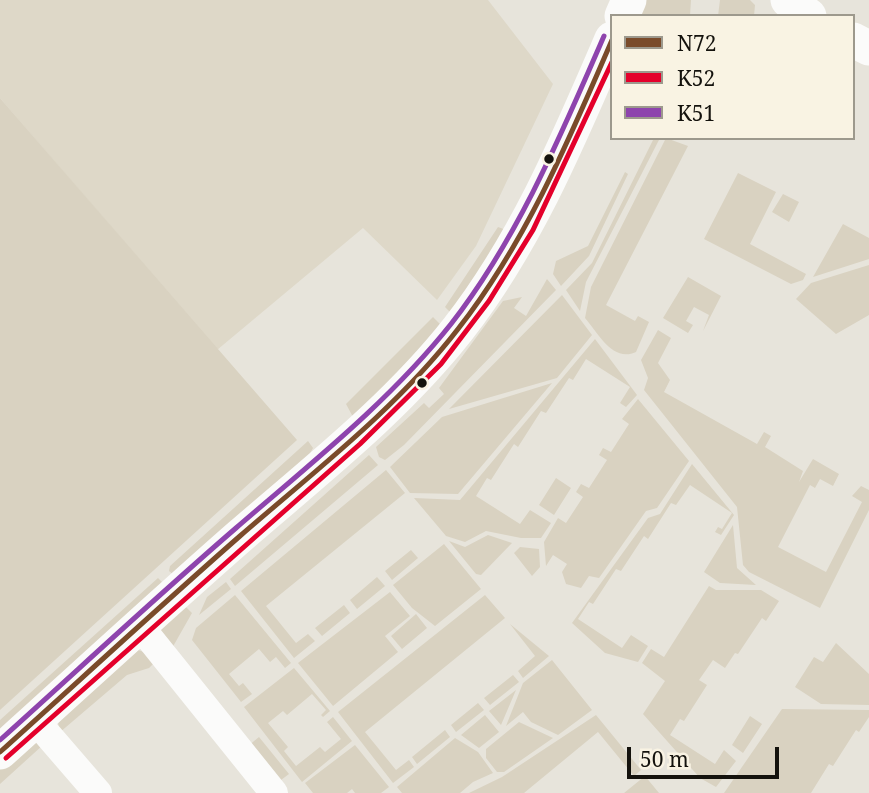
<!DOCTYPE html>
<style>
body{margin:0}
#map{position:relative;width:869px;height:793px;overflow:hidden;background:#e7e4db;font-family:"Noto Serif",serif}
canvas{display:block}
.legend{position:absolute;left:610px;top:14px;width:245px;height:126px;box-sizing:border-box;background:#f9f3e3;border:2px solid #9d998d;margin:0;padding:9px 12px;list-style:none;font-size:21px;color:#14120d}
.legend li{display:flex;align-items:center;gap:14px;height:35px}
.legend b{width:35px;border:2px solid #9d998d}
.scale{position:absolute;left:627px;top:747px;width:152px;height:32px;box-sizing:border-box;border:4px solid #14120d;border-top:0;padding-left:9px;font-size:21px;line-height:24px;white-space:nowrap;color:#14120d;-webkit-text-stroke:5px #f9f3e3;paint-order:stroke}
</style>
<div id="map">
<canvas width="869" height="793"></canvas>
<ul class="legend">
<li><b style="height:9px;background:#7a4b2a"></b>N72</li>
<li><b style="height:9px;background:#e4002b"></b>K52</li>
<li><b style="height:9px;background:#8e44ad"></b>K51</li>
</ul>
<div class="scale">50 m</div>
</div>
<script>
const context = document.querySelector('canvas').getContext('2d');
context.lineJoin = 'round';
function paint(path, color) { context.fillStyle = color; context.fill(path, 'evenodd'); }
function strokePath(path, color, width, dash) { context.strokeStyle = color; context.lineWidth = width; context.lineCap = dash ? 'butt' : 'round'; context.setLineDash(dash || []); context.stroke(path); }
paint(new Path2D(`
 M0,0H488L553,84L476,246L437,300L363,228L217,350L0,98Z`), '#ded8c8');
paint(new Path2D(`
 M639,0H691L690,16H637Z
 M720,0H750L755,5L754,16H718Z
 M0,98L297,440L0,710Z
 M654,138H660L586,282L580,311L566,290L592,263Z
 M666,138L688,146L606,305L635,321L638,316L649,322L636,352C613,363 598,333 585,318L591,287Z
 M625,172L628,174L589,256L561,286L553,274L556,261L588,246Z
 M738,173L776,192L750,244L806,274L803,280L791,284L704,239Z
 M783,194L799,202L789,222L772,212Z
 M843,224L869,238V259L813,277Z
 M498,227L509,231L451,313L445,307Z
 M869,265V315L836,334L796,299L811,283Z
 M688,277L721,296L703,331L709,315L694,307L686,321L693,325L688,333L663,318Z
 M547,279L556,290L404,445L385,460L379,457L376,447L424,403L429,408L444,394L439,388L503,301L522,297L514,308L526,316Z
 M562,295L592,335L557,378L449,409Z
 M433,317L440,324L439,330L353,417L346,404Z
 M658,330L671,338L658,363L670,380L664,392L757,444L764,432L771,436L765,447L803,471L799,482L813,459L839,474L833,486L820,479L815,488L810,485L778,547L826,572L862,502L852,496L861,486L869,490V510L820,608L749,572L743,565L737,507L644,390L648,378L641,360Z
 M595,339L637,395L626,407L620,403L630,387L586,359L573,380L569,378L546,413L541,411L518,447L514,444L491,480L487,478L476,496L520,524L530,510L551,523L541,538H521L486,531L465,542L446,536L414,498L460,500Z
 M552,383L458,494L410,493L390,467L442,417Z
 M638,399L689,461L657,508L646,511L599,578L589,576L581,588L566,584L562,572L567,564L553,555L546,566L544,542L558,518L566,523L583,497L576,492L581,484L589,488L607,460L599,455L603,448L611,452L629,424L622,419Z
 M308,441L313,448L307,459L176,577L169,571L170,566Z
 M369,455L378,465L235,586L230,579Z
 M692,464L734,515L721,535L715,532L718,527L722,529L732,513L690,485L676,505L671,503L648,539L644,536L621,571L616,569L593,604L589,602L578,619L622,648L631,635L648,646L638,662L605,653L572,623L648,518L660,514Z
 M386,470L405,493L266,606L296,643L308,634L315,641L294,658L241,591Z
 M556,478L571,488L554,515L539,505Z
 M733,525L737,568L756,585L720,583L704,572Z
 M488,535L512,543L481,575L476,574L449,541L465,547Z
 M444,544L481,589L435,626L412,608L393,585Z
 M520,547L539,549L540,567L532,576L514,553Z
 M411,550L418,558L392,580L385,571Z
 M377,577L385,586L357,609L350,600Z
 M158,578L166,586L0,736V720Z
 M226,582L231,589L199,615L207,597Z
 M709,586L716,590H761L779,601L766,621L762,618L738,654L735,653L725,668L713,660L699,680L707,685L684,721L680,719L670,735L715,764L724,750L736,761L716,787L700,778L643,714L665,681L642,663L651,649L664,657Z
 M390,592L410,616L385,636L398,652L333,706L298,663Z
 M235,595L291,663L285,668L276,657L270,662L259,649L229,674L239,686L243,683L252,694L241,702L192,640L196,628Z
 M485,595L505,618L365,732L396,770L409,760L414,767L393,783L338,712Z
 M180,601L192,613L171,650L159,629Z
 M344,605L350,613L322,636L315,628Z
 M416,614L427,628L402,649L391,636Z
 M510,624L549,656L523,678L518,671L535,656Z
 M836,643L869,674V705L821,704L795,687L814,657L823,662Z
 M138,650L147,653L155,662L149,668L127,675L59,733L58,719Z
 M552,660L592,710L558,735L531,722L523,712L506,726L523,683Z
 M294,668L330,711L323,717L321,715L326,710L312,694L287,715L283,711L268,723L288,747L284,751L296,766L320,747L325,752L341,739L327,722L333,717L352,741L302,782L244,707Z
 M513,675L519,682L490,705L484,698Z
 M516,690L501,725L489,711Z
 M478,703L484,710L456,732L451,725Z
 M782,709L869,710V717L859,732L856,730L833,766L829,764L811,793H724Z
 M485,715L499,732L479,748L461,735Z
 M596,715L641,770L634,776L598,732L524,793H469L502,777Z
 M750,716L762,724L743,753L732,745Z
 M519,722L553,738L504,772H497L486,758V749Z
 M445,730L450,737L417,764L412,757Z
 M259,737L289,774L277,783L248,746Z
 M455,738L478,752L493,773L473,782L460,793H402L397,787Z
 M33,740L43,745L0,784V764Z
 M355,745L389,787L381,793H355L352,789L347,793H313L305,783Z
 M645,776L659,793H624Z`), '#d9d2c1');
strokePath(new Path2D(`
 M139,625L274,793
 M35,720L98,793`), '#fbfbfa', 28);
strokePath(new Path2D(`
 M788,0L809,16
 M622,16L629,0
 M853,40L869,48
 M0,752C80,680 159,607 240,536C315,471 396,408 458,329C526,242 569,139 612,39`), '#fbfbfa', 35);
strokePath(new Path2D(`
 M0,752C80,680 159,607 240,536C316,470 397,408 458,329C526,242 569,140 612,40`), '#7a4b2a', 5);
strokePath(new Path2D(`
 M6,758L360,444L441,364L489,301L533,230L612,62`), '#e4002b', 5);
strokePath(new Path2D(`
 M0,740C79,669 156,597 236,528C310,464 389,402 451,324C518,238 561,135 604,36`), '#8e44ad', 5);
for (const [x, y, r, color] of [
 [549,159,6,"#14120d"],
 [422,383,6,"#14120d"]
]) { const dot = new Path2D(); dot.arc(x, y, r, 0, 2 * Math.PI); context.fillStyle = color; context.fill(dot); strokePath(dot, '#f9f3e3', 2.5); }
</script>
